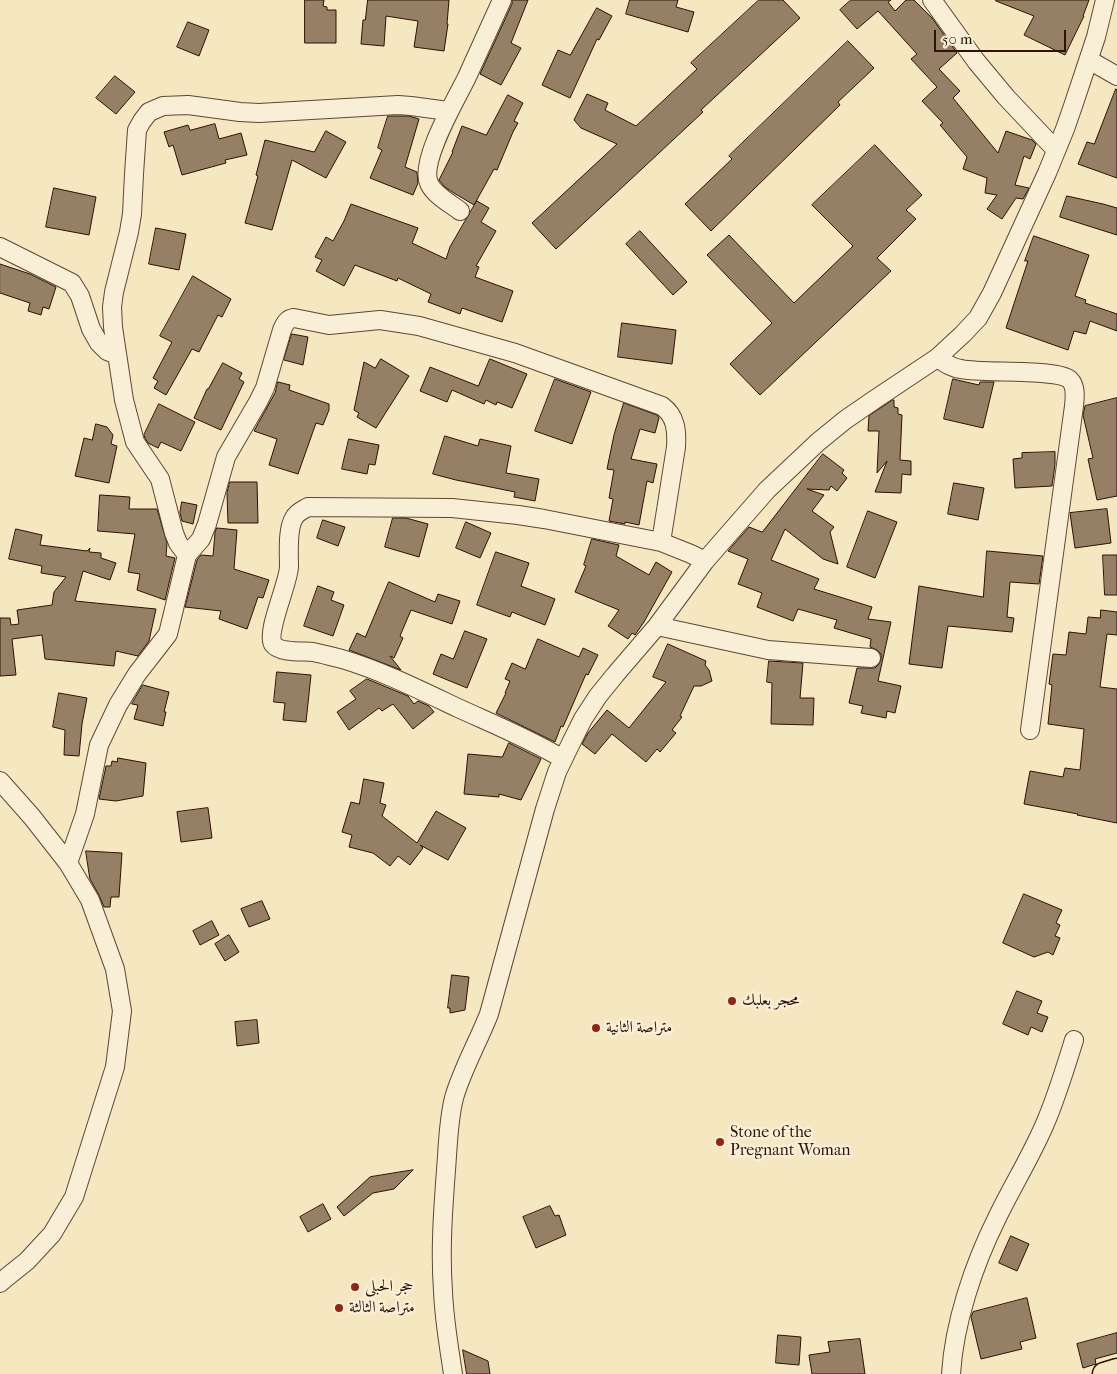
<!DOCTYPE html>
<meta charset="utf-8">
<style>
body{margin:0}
#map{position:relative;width:1117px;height:1374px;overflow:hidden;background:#f5e7c0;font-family:"IM FELL French Canon",serif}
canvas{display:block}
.scale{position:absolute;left:934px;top:30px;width:132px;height:22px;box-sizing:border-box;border:2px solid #2e1005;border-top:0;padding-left:6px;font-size:15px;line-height:18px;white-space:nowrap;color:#2e1005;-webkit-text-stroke:4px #f8efd6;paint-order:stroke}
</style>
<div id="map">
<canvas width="1117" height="1374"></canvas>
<div class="scale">50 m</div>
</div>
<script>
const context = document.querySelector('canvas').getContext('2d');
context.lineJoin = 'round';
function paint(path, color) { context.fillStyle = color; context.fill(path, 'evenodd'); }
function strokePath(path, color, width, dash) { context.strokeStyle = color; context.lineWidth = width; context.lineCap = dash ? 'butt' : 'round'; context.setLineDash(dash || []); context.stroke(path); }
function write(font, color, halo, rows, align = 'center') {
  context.font = font + ' "IM FELL French Canon",Amiri,serif'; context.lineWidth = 5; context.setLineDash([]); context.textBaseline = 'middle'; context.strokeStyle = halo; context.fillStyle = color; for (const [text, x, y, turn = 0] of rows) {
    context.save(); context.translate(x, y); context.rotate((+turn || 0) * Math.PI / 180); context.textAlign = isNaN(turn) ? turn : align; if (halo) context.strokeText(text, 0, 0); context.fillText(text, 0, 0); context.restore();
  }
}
const building = new Path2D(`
 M305,0H324L323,6L327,7V10H336V43H305Z
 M368,0H449L447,24H448L444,51L414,47L418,21L386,16L384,46L361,44L363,20H365Z
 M512,0H528L511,43L521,48L501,85L480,74L512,4Z
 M630,0H678L676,7L694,12L688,32L626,14Z
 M759,0H783L800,18L701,110L703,112L556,249L532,223L617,144L581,128L574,120L587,94L608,103L605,110L636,126L697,69L691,63Z
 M851,0H891L888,2L895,11L906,0H914L932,18L957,53L939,69L960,91L953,98L998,153L1006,131L1032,140L1036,144L1030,159L1024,156L1015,185L1029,188L1023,199L1016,198L1002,219L987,209L997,195L985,193L987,178L963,169L967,157L940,125L943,123L922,101L937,87L911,59L917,54L878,11L857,29L840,10Z
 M996,0H1089L1083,16H1084L1065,55L1024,35L1034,16L996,1Z
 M597,8L612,16L599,40L597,39L570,98L542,85L558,50L570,55Z
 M188,22L209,30L199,56L177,47Z
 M848,41L874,68L838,102L840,105L711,231L685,204L732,159L729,156Z
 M115,76L135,92L116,114L96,98Z
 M1116,89L1117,90V178L1078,164L1087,142L1094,144Z
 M508,95L523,103L514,121L518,123L513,132L497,170L494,169L474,205L454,193L445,187L439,180L453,152H452L462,126L486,135Z
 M388,116H409L419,119L405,167L417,172L418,183L413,195L370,178L382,150L378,148Z
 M215,124L219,139L241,133L247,155L225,160L226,163L182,175L173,145L169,147L164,132L188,125L190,130Z
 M326,131L346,142L326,178L292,160L272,230L245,223L258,176L256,175L265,140L314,152Z
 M875,145L922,195L906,210L916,219L877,258L891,271L760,395L730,364L772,323L707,255L729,235L794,303L853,246L812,205Z
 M54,188L96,197L89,235L46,227Z
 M1067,196L1103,204L1117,208V235L1060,217Z
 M477,201L489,208L481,222L496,231L476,266L479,267L475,277L513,291L502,322L462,308L460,314L428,302L431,294L398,278L397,281L355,265L344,286L316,271L322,260L315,257L326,237L333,241L344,221L351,204L418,228L412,243L446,259L450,247Z
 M156,228L186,234L179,270L149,264Z
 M640,231L687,282L673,295L626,244Z
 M1034,236L1089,255L1075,296L1086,300L1085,303L1117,314V331L1090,321L1086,334L1074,331L1068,350L1006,328L1028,261H1025Z
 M0,264L30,274L56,287L49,309L43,307L41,315L28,311L30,303L0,293Z
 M193,276L231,299L222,317L218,315L199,352L192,349L166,395L154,388L158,381L153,378L172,342L160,336Z
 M622,323L676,330L672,364L618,357Z
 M292,334L308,337L303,365L284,360Z
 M381,359L409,376L376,428L357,417L359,413L354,410L364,362L375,368Z
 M490,359L527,374L512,408L497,402L496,405L486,400L484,404L452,390L447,402L420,391L430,367L478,386Z
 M223,363L242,373L239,379L244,382L221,430L194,418L207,389H208Z
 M555,379L591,392L572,444L535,431Z
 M953,379L979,385L980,382H994L983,428L944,419Z
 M278,382L290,385L289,390L329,404V410L323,425L316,423L298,474L269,465L277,439L254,431L275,393Z
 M1117,398V496L1097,500L1088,459L1093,458L1083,415L1085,406Z
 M893,400H894V407L898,408V414L902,415L900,460L911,461V475L902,474L901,493L875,492L887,461L877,473L879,431H868L869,416Z
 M624,403L657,415L659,418L655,433L640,429L631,459L657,464L653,483L647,481L639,525L625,522V524L609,521L613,499L609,498L614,470L607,469L614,435Z
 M159,404L195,422L181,451L161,442L158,448L148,443L145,438L144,435Z
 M96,424L107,427L113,435L111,444L117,446L109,483L75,476L84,438L92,440Z
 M445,436L478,446L480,439L511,446L506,473L539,479L535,501L514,497L515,492L456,480L433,474Z
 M349,439L379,445L375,465L369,464L367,474L342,469Z
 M1055,452V464L1052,486L1015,488L1013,459L1022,458V453Z
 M823,454L844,470L842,473L847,478L837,491L831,486L829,490L807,489L824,495L812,511L834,527L830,532L838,564L823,559L785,529L771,560L819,579L814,589L872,607L868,619L891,622L878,681L901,686L895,713L887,711L886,718L861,713L863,706L849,703L857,668H875L879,664L881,659V654L877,650L870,647L871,639L834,628L837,620L798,609L793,621L757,607L762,593L738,584L748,559L728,551L749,527L762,532Z
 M230,482H257L258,523H228L227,493Z
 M954,483L984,488L978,520L948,514Z
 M100,495L130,497L129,509H157L167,543L166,556L175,558L165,600L137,590L140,574L128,572L135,534L98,531Z
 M182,502L197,505L193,524L182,521L180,513Z
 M1107,509L1111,543L1075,548L1070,513Z
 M868,511L897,522L875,578L847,567Z
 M393,518H406L428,524L419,557L385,547Z
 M323,520L345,527L338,546L317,538Z
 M466,522L491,533L480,558L456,548Z
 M217,528L237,530L234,569L269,580L263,598L258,597L247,629L219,619L221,611L185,607L197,560L201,555L213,556L215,533Z
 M16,529L42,535L40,545L87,551L90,548L89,552L101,553V558L116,563L110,580L83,571L75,601L156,609L149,641L138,656L116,651L114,666L45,659L42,635L12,639L16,675L0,676V618H10L11,625L19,624L17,610L52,605L54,592L66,577L41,573L42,566L9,559Z
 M592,539L619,545L616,556L649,575L656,562L672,572L644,622L635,635L632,633L628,639L608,626L619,610L575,592L586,566L584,565Z
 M987,551L1043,556L1039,584L1010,582L1007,617L1014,618L1012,632L948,626L942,668L909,664L919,586L983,597Z
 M496,552L529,563L521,586L555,599L545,625L512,612L510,617L477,605Z
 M1103,555H1117V595H1105Z
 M389,582L435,602L438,594L460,601L452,624L411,610L400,636L403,638L394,658L390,656L401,670L349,650L357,633L365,637Z
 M318,586L334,592L331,600L344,605L333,636L304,626Z
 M1101,610L1117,612V635L1107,634L1100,687L1117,689V823L1077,815L1078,814L1024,804L1030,771L1063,777L1065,768L1080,770L1084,729L1048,724L1052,685L1049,684L1053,654L1066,655L1069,632L1086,634L1088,617L1100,618Z
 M465,631L487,639L467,688L433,674L441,654L453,659Z
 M538,639L579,657L583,648L598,655L588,675L586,674L563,727L561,726L555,742L496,713L506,693H505L510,681L505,679L512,663L525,669Z
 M668,644L706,661L705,665L709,670L712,681L701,686H694L680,716L682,717L672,730L676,733L660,752L657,749L646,762L612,734L595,754L582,744L588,733L607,710L629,728L666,682L653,677Z
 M769,661L803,663L800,698H814L813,725L771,724L772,683L767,682Z
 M277,672L311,675L306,722L283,720L285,703L274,702Z
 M367,679L408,696L414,704L418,701L429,706L434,712L413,729L393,704L382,711L379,708L349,730L337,712L356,699L350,691Z
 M143,685L169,692L164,712H166L163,726L134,719L138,705L132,704Z
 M59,693L87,698L82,724L79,756L64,755L65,730L53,727Z
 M509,743L541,759L521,800L499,794V797L464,794L468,754L502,757Z
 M118,758L146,763L143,796L116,801L99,799L106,766H111L112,761L117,762Z
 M364,779L384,783L380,803L386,805L382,816L417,843L436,811L466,828L448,860L420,845L423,848L410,865L398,856L390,866L373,853L349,847L352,835L342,832L351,802L359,804Z
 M208,808L212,838L181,842L177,812Z
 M86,851L122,853L119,897H111L110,907H104L99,895L90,879Z
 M1024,894L1062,910L1056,923L1060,925L1055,936L1060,938L1053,955L1048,952L1034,957L1003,943Z
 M262,901L270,919L249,927L241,909Z
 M212,921L219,935L200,945L193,931Z
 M229,935L239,952L225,961L215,944Z
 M452,975L469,977L465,1010L450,1013V1008H448Z
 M1017,991L1042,1001L1037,1013L1048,1017L1042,1032L1031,1027L1028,1035L1003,1024Z
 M257,1020L259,1043L237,1046L235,1022Z
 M413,1170L394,1189L373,1193L344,1216L337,1207L370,1177Z
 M323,1204L331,1219L308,1232L300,1217Z
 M550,1206L555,1216L559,1215L566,1235L536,1248L523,1217Z
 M1011,1236L1029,1244L1017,1271L999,1263Z
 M1027,1298L1036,1338L1020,1342L1022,1349L981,1359L971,1317L973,1312Z
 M1117,1333V1353L1095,1359L1096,1364L1083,1368L1077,1344Z
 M778,1335L801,1337L799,1365L776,1363Z
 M860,1339L865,1374H812L809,1355L830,1352L828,1342Z
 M463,1350L488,1361L490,1374H467Z`);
paint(building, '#958066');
strokePath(building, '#2e1005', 1);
const minor = new Path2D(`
 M932,0L976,61L1006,97L1056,150
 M1089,60L1117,76
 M460,211C451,204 433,194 429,183C419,161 457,98 467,77C479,51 490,26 502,0
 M0,247L72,283L80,296L91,329L99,343L107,351L117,355
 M937,358C945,363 952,368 961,369C982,374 1058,368 1070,380C1076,386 1075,397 1074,406L1030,730
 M187,555L201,539L207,524L226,457L258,402L265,388L282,330C285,323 287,319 294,318L329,325L380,320L419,326L515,353L662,406C676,416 677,431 676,447L661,542
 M657,626L768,650L871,658
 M563,759C530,739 493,724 458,708C420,690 382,671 342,659C333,657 323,654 313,652C303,651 279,653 273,644C266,631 288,585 289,567C289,554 287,529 294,518C297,512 303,510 308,507L452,508L518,515L544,519L661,542L691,554L705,561
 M0,781L32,817L68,863L90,900L115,969L122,1011L115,1067L74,1197L52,1234L27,1261L7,1277L0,1283
 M68,863L85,814L99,745L118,705L137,674L168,634L187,555L178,543L174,533L160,479L135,442L124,400L113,327L112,307L114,292L129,232L132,214L134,174L137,130L142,121L149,112L163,106L188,105L240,112L259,113L398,105L411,106L448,111
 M453,1374C449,1347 444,1319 443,1291C440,1251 443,1210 446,1170C448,1146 448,1122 454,1098C462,1070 478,1042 489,1014L545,809L557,772L571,743L583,719L598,696L615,675L657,626L705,561L767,490L818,442L845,420L874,400L937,358L963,334L978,318L992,293L1047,173L1065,129L1073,106L1096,37L1105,0
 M951,1374C954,1323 974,1264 997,1218C1012,1187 1030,1158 1044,1126C1056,1099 1065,1069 1074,1040`);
const major = new Path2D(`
 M1104,1374L1117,1370`);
strokePath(minor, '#604634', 20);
strokePath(major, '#2e1005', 25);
strokePath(minor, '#f8efd6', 18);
strokePath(major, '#f5e7c0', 22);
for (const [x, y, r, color] of [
 [732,1001,5,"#8f2418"],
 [596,1028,5,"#8f2418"],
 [720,1142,5,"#8f2418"],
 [355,1287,5,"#8f2418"],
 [339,1308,5,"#8f2418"]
]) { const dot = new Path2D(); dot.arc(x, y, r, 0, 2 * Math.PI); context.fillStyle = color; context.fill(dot); strokePath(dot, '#f8efd6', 2); }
write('16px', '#2e1005', '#f8efd6', [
 ["محجر بعلبك",742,1001],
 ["متراصة الثانية",606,1028],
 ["Stone of the",730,1133],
 ["Pregnant Woman",730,1151],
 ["حجر الحبلى",365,1287],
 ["متراصة الثالثة",349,1308]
], 'left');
</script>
